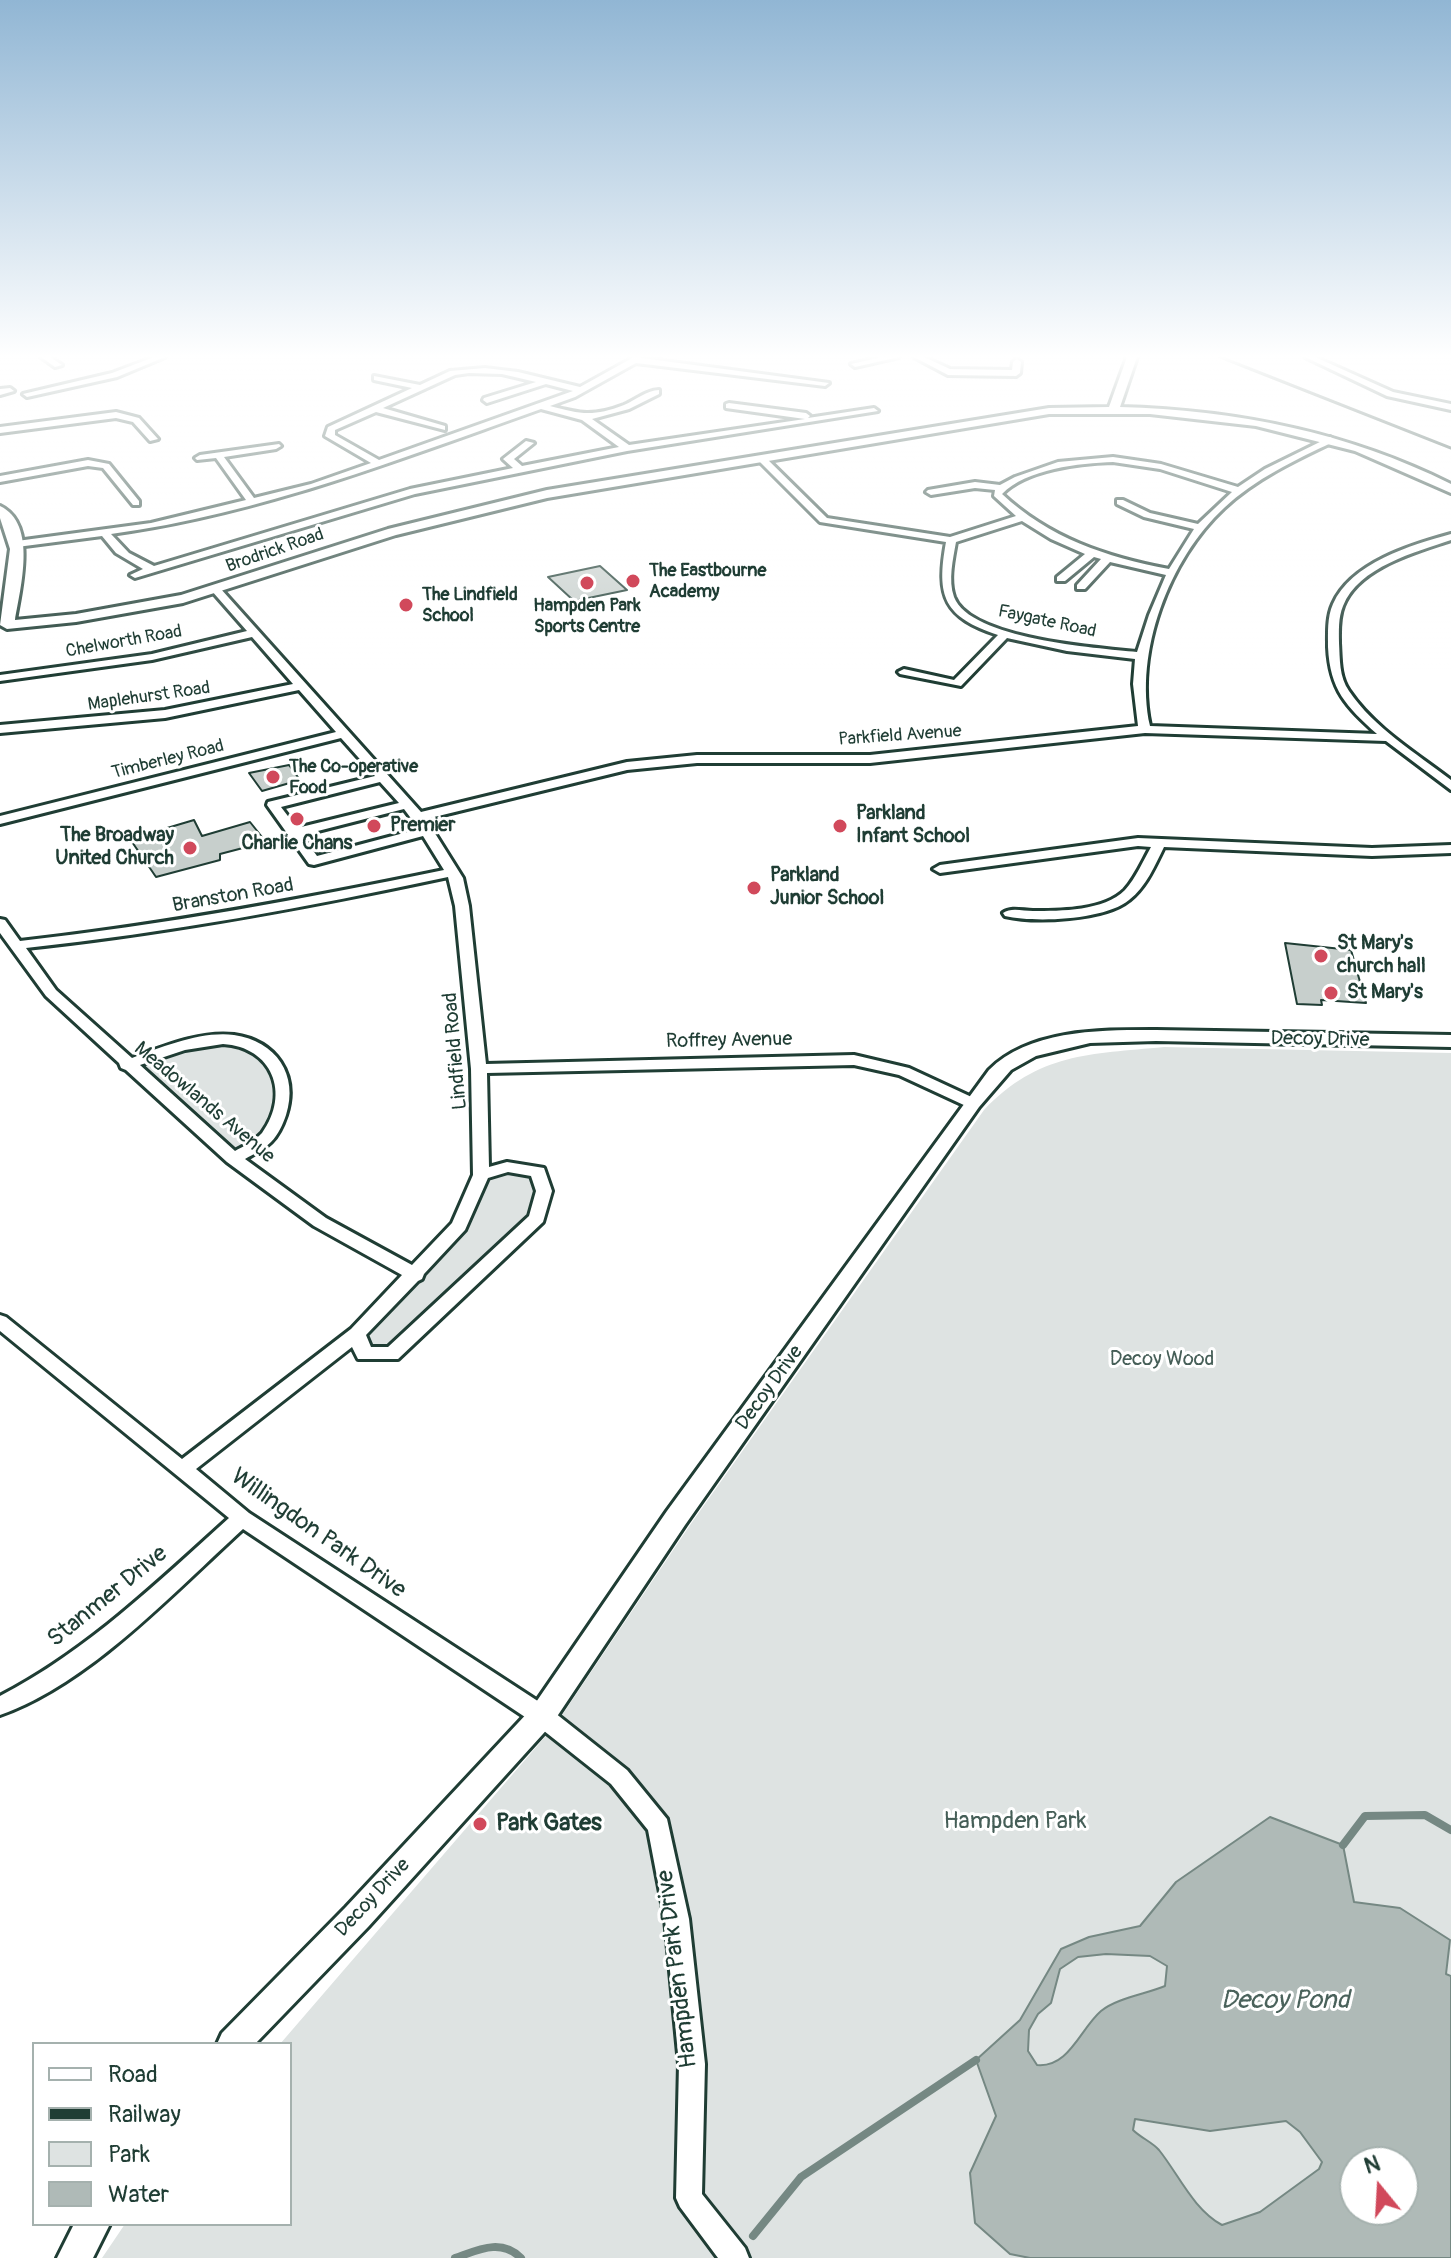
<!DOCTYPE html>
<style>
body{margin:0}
#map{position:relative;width:1451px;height:2258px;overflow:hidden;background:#fff;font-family:Pangolin,sans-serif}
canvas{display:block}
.legend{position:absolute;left:32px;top:2042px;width:260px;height:184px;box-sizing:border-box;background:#fff;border:2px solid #a5b1ae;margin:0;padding:10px 14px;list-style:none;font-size:24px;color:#1f3d34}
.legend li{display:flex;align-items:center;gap:16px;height:40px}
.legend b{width:40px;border:2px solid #a5b1ae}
.north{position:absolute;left:1339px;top:2146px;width:80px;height:80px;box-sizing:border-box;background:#fff;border:2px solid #a5b1ae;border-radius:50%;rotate:342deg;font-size:22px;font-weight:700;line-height:32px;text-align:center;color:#1f3d34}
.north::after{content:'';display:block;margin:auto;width:28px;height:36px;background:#d1495b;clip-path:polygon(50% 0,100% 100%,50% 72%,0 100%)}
</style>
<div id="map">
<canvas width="1451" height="2258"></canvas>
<ul class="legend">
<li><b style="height:10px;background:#fff"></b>Road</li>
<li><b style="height:10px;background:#1f3d34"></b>Railway</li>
<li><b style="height:22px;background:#dee3e2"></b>Park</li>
<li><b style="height:22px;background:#afbab7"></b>Water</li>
</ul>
<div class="north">N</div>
</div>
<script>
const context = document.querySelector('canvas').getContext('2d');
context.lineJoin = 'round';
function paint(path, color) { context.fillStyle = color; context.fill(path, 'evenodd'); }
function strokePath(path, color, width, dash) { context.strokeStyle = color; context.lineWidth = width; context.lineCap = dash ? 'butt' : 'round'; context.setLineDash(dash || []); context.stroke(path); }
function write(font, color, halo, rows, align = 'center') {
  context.font = font + ' Pangolin,sans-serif'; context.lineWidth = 6; context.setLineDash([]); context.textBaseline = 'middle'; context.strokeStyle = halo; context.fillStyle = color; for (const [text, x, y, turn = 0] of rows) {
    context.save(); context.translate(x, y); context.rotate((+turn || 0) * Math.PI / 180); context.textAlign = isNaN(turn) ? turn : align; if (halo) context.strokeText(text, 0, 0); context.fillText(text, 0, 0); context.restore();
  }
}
paint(new Path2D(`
 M233,1039L267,1049L282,1103L268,1137L233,1158L126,1065L158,1054Z
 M1164,1047L1451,1053V2258H102L125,2224H290V2044H280L556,1724L690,1525L984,1110C1038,1053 1090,1054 1164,1047ZM1355,2162H1403V2210H1355Z
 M507,1167L538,1172L537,1218L392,1354H364L357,1334L459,1226L481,1175Z`), '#dee3e2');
const water = new Path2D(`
 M1270,1817L1343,1845L1354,1902L1400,1908L1450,1940L1446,1974L1451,1976V2258H1030L1010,2254L975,2223L970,2173L996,2116L976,2060L1020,2020L1061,1949L1089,1937L1140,1926L1176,1882ZM1106,1954L1150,1956L1167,1966L1165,1986C1146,1994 1117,1998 1101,2011C1080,2029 1069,2068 1037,2065L1028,2051L1029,2030L1038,2014L1051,2003L1060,1969L1078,1957ZM1135,2119L1210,2131L1286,2121L1300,2132L1322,2162L1319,2169L1260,2212L1222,2225C1193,2209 1179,2175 1159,2150C1152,2142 1141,2138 1133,2130ZM1355,2162H1403V2210H1355Z`);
paint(water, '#afbab7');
strokePath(water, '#758883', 2);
strokePath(new Path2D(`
 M1343,1845L1365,1816L1425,1815L1451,1830
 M753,2236L801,2177L976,2060
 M455,2258C478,2250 501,2238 521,2258`), '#758883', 8);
const building = new Path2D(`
 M600,566L627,590L574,601L548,577Z
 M289,765L300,780L262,791L249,773Z
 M194,820L202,836L250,822L266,842L220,854V860L156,877L130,839Z
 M1285,943L1351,950L1366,1003L1321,1000L1322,1005L1297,1004Z`);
paint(building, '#c7cfcc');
strokePath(building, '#1f3d34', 2);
const minor = new Path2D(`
 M41,357H50L62,365L55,367Z
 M154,357H165L117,377L27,397L23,394L112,373Z
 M634,357L829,383L825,386L636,363L575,397L550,406C580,414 593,417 624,405C636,400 647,390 659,390V394L629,409L592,419L629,445L805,419L726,408V404L729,403L806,413L810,416L808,418L874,408L878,411L627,451L415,494L135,578L130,575L143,569L116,553L102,536L17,547L12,544L17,541L151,523L246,500L216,458L197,460L195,458L200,455L279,444L281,446L276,449L224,457L254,498L311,484L371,463L325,436L328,427L412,388L374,380V376L420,385L450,371L485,368L518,372L580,387ZM469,373L502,374L536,382L484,398L483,400L487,403L546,384L573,391L379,460L335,435V430L376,412L445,430V426L383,408L455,375ZM541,409L582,420L619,447L522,466L514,459L534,443L526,441L503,459L513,468L410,489L154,566L129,553L111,534C260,514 399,459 541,409Z
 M882,357H899L855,367L851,364Z
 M914,357H924L950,369L1012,370L1013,362L1017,359L1021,362L1020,373L1016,376L948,375Z
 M1305,357H1315L1393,392L1451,404V410L1387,396Z
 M0,389L10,388L14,391L0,395Z
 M116,412L139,418L158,439L150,441L133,422L116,418L0,433V427Z
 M1330,437L1335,440L1333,442C1295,460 1255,479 1224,508C1169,559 1134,652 1150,726L1377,734C1346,706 1330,690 1328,647C1328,633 1327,617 1333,604C1351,563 1411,545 1451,534V540C1416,552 1358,567 1343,606C1338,618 1339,631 1339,643C1340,659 1339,677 1349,691C1374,728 1416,753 1451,780V790L1386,741L1145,733L870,763H697L627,770L426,819L463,878L469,906L486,1064L854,1055L909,1068L978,1100L980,1103L978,1106H966L899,1075L854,1065L487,1073L489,1167L507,1162L544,1168L552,1191L543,1222L398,1359H358L352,1347L196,1469L249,1513L550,1709L627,1770L667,1819L689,1919L705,2064L702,2194L745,2248L749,2258H718L680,2207L676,2198L679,2064L665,1919L648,1830L611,1784L534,1723L243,1529C174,1592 89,1684 0,1715V1696C87,1651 157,1583 229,1518L0,1331V1315L6,1317L182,1459L351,1329L402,1275L314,1226L227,1162L126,1070L121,1068L119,1063L46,996L0,933V919L5,920L20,941C163,925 304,899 444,870L423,836L314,865L309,864L267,805L268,802L375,776L341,738L0,824V816L336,732L299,690L165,718L0,733V725L165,710L293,684L252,637L152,660L0,681V675L152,654L247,631L211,590L220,588L421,812L627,762L697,755H870L1138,726L1133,684L1135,659L1067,651L1007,638L961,686L900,674L898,672L904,669L954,680L998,635C944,617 936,597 946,542L820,522L756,458L764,456L827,518L950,537L1016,516L994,496L995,490L975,488L931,495L926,492L928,490L975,482L1000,485L1015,477L1058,462L1113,457L1161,464L1238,487L1265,469ZM1113,462L1160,469L1232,492L1198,524L1150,513L1123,500H1117V504L1144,517L1194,529L1169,569C1106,557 1049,538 1002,494C1026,469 1080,463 1113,462ZM1022,521L1051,539L1085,554L1057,577V581H1065L1094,557L1101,559L1077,585V589H1085L1110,562L1166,575L1149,615L1137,652C1096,648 970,639 954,597C948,580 953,559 956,542ZM380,782L399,803L297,828L281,807ZM404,809L419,829L317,856L302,835ZM448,877L455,906L471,1069L473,1175L452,1223L412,1265L326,1218L245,1159C254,1154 264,1149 271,1142C278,1135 283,1124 286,1115C299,1075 276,1041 234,1035C200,1031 163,1047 132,1058L56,990L26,948C168,933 308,907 448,877ZM223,1044C272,1047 291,1093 262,1133C255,1141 244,1146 235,1151L140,1065L185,1050ZM508,1172L531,1176L536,1191L529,1216L388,1347H371L366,1335L418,1281L422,1279L424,1274L465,1230L488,1178Z
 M88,460L109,464L139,501V505H133L103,468L88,466L0,482V476Z
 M1138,838L1372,848L1451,845V853L1372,856L1164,847C1155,865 1146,887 1129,900C1105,920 1035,923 1005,916L1003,913C1011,907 1023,911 1033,911C1061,911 1104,911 1125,890C1136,878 1143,861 1151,847L1138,846L940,873L933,869L940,865Z`);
const tertiary = new Path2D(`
 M1127,357H1137L1120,407C1236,410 1347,432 1451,484V493L1355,451L1256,426L1150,414H1049L547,498L396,535L183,603L76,622L7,629L0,625L10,549L0,518V506C38,524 20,589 15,620L76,614L181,595L388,529L547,490L1049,408L1109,407Z
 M1156,1030L1451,1035V1047L1156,1041L1090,1043L1036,1056L1011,1070L979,1107L685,1525L552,1724L368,1927L255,2044H217L222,2033L346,1907L532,1708L667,1511L989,1070C1030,1029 1102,1030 1156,1030Z
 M74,2224H110L93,2258H57Z`);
strokePath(minor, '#1f3d34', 6);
strokePath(tertiary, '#1f3d34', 6);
paint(minor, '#fff');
paint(tertiary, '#fff');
strokePath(new Path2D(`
 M1220,357L1451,448`), '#1f3d34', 3);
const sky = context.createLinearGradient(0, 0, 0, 673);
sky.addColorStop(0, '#91b6d4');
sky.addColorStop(0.53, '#fff');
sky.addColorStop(1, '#ffffff00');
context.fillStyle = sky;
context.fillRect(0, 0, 1451, 673);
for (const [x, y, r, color] of [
 [633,581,8,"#d1495b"],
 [587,583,8,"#d1495b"],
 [406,605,8,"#d1495b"],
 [273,777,8,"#d1495b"],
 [297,819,8,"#d1495b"],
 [374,826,8,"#d1495b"],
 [840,826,8,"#d1495b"],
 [190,848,8,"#d1495b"],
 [754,888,8,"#d1495b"],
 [1321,956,8,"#d1495b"],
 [1331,993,8,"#d1495b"],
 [480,1824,8,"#d1495b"]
]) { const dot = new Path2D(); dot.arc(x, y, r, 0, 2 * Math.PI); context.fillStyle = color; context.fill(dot); strokePath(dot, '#fff', 3); }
write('18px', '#1f3d34', '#fff', [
 ["Brodrick Road",275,551,-19],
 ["Faygate Road",1047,622,12],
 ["Chelworth Road",124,642,-10],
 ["Maplehurst Road",149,697,-8],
 ["Parkfield Avenue",900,736,-4],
 ["Timberley Road",168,760,-14]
]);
write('bold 18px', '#1f3d34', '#fff', [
 ["The Eastbourne",649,571],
 ["Academy",649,592],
 ["The Lindfield",422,595],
 ["School",422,616],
 ["Hampden Park",587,606,"center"],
 ["Sports Centre",587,627,"center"],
 ["The Co-operative",289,767],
 ["Food",289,788]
], 'left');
write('bold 20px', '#1f3d34', '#fff', [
 ["Parkland",856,814],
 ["Infant School",856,837],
 ["Premier",390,826],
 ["The Broadway",174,836,"right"],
 ["United Church",174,859,"right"],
 ["Charlie Chans",297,844,"center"],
 ["Parkland",770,876],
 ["Junior School",770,899],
 ["St Mary's",1337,944],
 ["church hall",1337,967],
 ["St Mary's",1347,993]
], 'left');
write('20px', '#1f3d34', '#fff', [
 ["Branston Road",233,896,-10],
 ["Decoy Drive",1320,1040,1],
 ["Roffrey Avenue",729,1041,-1],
 ["Lindfield Road",456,1051,-95],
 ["Meadowlands Avenue",204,1103,40],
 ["Decoy Drive",770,1388,-54],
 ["Decoy Drive",373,1898,-47]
]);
write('20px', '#455e57', '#fff', [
 ["Decoy Wood",1162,1360]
]);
write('24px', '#1f3d34', '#fff', [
 ["Willingdon Park Drive",318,1534,35],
 ["Stanmer Drive",108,1597,-39],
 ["Hampden Park Drive",678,1969,-97]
]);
write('24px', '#455e57', '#fff', [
 ["Hampden Park",1015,1822]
]);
write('bold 24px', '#1f3d34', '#fff', [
 ["Park Gates",496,1824]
], 'left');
write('italic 26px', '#4a625b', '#fff', [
 ["Decoy Pond",1285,2001]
]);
</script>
